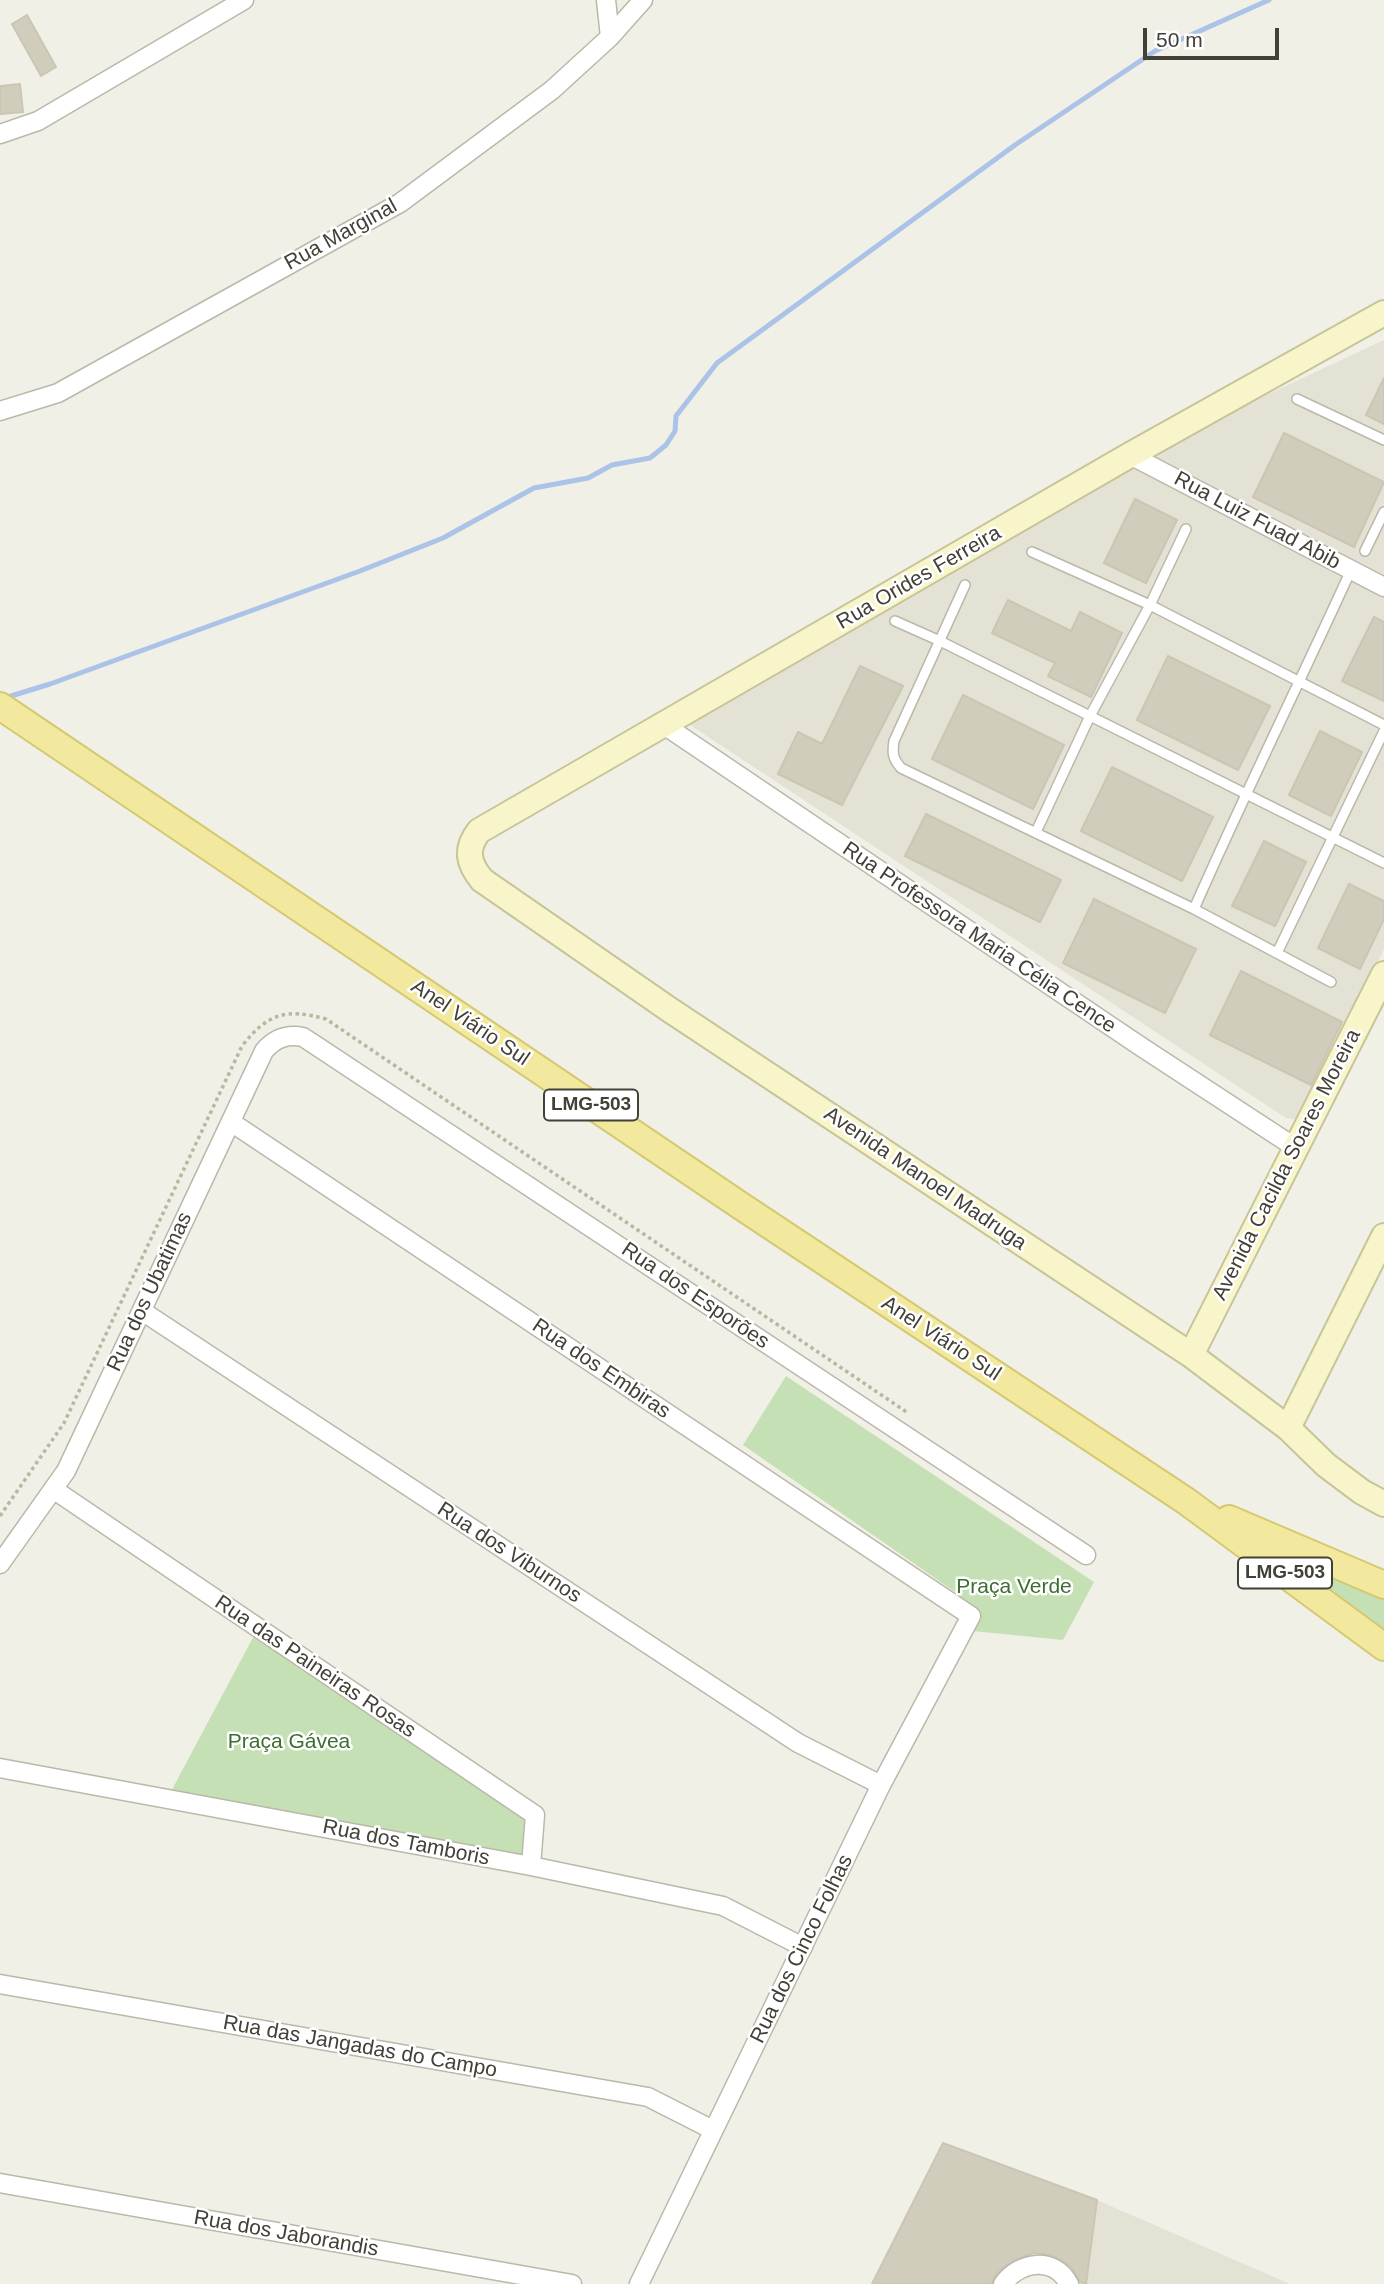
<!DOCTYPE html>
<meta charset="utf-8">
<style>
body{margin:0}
#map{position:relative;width:1384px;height:2284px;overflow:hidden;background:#f1f0e7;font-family:Helvetica,sans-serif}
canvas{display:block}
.scale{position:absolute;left:1143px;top:28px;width:136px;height:32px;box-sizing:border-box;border:4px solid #434037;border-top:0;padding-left:9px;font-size:21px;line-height:24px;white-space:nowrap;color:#434037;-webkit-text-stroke:5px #fff;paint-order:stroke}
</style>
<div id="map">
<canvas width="1384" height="2284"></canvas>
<div class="scale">50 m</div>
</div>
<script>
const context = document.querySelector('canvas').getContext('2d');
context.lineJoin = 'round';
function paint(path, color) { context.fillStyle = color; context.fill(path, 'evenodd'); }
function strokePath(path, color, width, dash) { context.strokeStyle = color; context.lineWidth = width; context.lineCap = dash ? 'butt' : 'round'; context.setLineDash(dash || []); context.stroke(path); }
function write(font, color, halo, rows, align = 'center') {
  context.font = font + ' Helvetica,sans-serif'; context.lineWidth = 5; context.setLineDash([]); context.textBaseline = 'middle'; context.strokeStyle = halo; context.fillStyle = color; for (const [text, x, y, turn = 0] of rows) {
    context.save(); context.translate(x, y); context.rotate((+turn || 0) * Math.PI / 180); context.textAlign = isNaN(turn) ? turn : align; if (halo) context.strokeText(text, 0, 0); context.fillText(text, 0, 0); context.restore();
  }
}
paint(new Path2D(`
 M1384,340V949L1300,1120L1286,1118L687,723L1215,419Z
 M1097,2200L1290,2284H1086Z`), '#e4e2d5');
paint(new Path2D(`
 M786,1376L1094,1582L1063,1640L963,1630L969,1605L958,1594L743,1445Z
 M1186,1501L1384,1585V1647Z
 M258,1628L535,1815L531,1866L167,1799Z`), '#c5e0b4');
strokePath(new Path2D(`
 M11,696L50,684L360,571L443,538L534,488L588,478L612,465L650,458L666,445L675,431L676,416L717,363L1015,145L1155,51L1269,0`), '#aac3e7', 5);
const building = new Path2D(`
 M27,15L56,67L41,76L12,24Z
 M20,84L23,112L0,114V86Z
 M1384,378V424L1366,415Z
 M1284,433L1384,482L1354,547L1253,497Z
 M1135,499L1177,520L1146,583L1104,563Z
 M1008,600L1071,631L1080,612L1122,633L1091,697L1048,676L1055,663L992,633Z
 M1374,617L1384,622V701L1342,681Z
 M1168,656L1270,706L1238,770L1137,720Z
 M860,666L903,686L842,805L778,774L798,732L822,744Z
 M963,695L1064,745L1033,809L932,759Z
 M1320,731L1362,752L1331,816L1289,795Z
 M1112,767L1213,817L1182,881L1081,831Z
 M926,814L1061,880L1040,922L905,856Z
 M1264,841L1306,862L1275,926L1232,906Z
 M1349,884L1384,901V919L1360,969L1318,948Z
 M1094,899L1196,949L1165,1013L1063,963Z
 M1241,971L1342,1022L1311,1085L1210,1035Z
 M943,2143L1097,2200L1086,2284L1080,2282L1072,2268L1061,2260L1050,2255L1034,2253L1014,2260L1004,2267L994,2277L992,2284H872Z`);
paint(building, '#d1cdbd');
strokePath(building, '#cbc6b2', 2);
const lane = new Path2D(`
 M1297,399L1384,440
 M1365,551L1384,512
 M1032,552L1150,605L1384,725
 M965,585L894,741C892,753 893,759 901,768L1194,909L1331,982
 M895,621L940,641L1384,863
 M1036,832L1090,716L1150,605L1186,529
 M1194,909C1244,795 1299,684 1351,570
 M1277,953L1384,731`);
const street = new Path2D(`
 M606,0L610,37
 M0,134L38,121L244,0
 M0,411L58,393L400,203L552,90L610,37L643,0
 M1130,455L1384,587
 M664,725L1140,1046L1296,1148
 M231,1122L971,1616L881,1785L639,2284
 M142,1311L798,1743L881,1785
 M53,1489L535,1815L531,1866
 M0,1564L66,1471L264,1051C275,1038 287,1034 303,1037L1086,1555
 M0,1768L531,1866L723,1906L803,1947
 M0,1984L648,2097L713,2130
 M0,2183L572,2284
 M1003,2284C1020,2261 1054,2256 1069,2284`);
const secondary = new Path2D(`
 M1384,313L1130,455L479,831C465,849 468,863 482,880L670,1010L1191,1355L1288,1428L1326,1465L1362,1492L1384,1504
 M1191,1355L1384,974
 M1288,1428L1384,1236`);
const primary = new Path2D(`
 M0,706L741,1206L1186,1501L1384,1647
 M1229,1519L1384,1585`);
strokePath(lane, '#bbb8aa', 12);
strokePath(street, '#bbb8aa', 21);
strokePath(secondary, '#c8c499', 28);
strokePath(primary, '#d4c871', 30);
strokePath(new Path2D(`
 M0,1516L64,1423L242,1046C268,1013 286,1008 326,1019L908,1413`), '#bbb69d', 3.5, [3.5, 3.5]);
strokePath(lane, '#fff', 9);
strokePath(street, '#fff', 18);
strokePath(secondary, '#f8f5ca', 24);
strokePath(primary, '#f2e99f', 26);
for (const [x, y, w] of [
 [591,1105,94],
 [1285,1573,94]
]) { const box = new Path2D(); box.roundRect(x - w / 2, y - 15.5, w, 31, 5); context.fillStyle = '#fff'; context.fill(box); strokePath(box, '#434037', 2); }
write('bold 19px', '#434037', null, [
 ["LMG-503",591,1105],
 ["LMG-503",1285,1573]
]);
write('21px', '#434037', '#fff', [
 ["Rua Marginal",341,235,-29],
 ["Rua Luiz Fuad Abib",1257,521,28],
 ["Rua Orides Ferreira",919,578,-30],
 ["Rua Professora Maria Célia Cence",979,938,34],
 ["Anel Viário Sul",470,1023,34],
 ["Avenida Cacilda Soares Moreira",1287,1165,-63],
 ["Avenida Manoel Madruga",925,1179,34],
 ["Rua dos Ubatimas",150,1292,-65],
 ["Rua dos Esporões",695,1296,34],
 ["Anel Viário Sul",941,1339,33],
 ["Rua dos Embiras",601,1369,34],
 ["Rua dos Viburnos",509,1553,33],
 ["Rua das Paineiras Rosas",315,1667,34],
 ["Rua dos Tamboris",406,1843,11],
 ["Rua dos Cinco Folhas",802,1949,-64],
 ["Rua das Jangadas do Campo",360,2047,10],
 ["Rua dos Jaborandis",286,2234,10]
]);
write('21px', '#3d6d31', '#fff', [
 ["Praça Verde",1014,1587],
 ["Praça Gávea",289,1742]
]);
</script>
